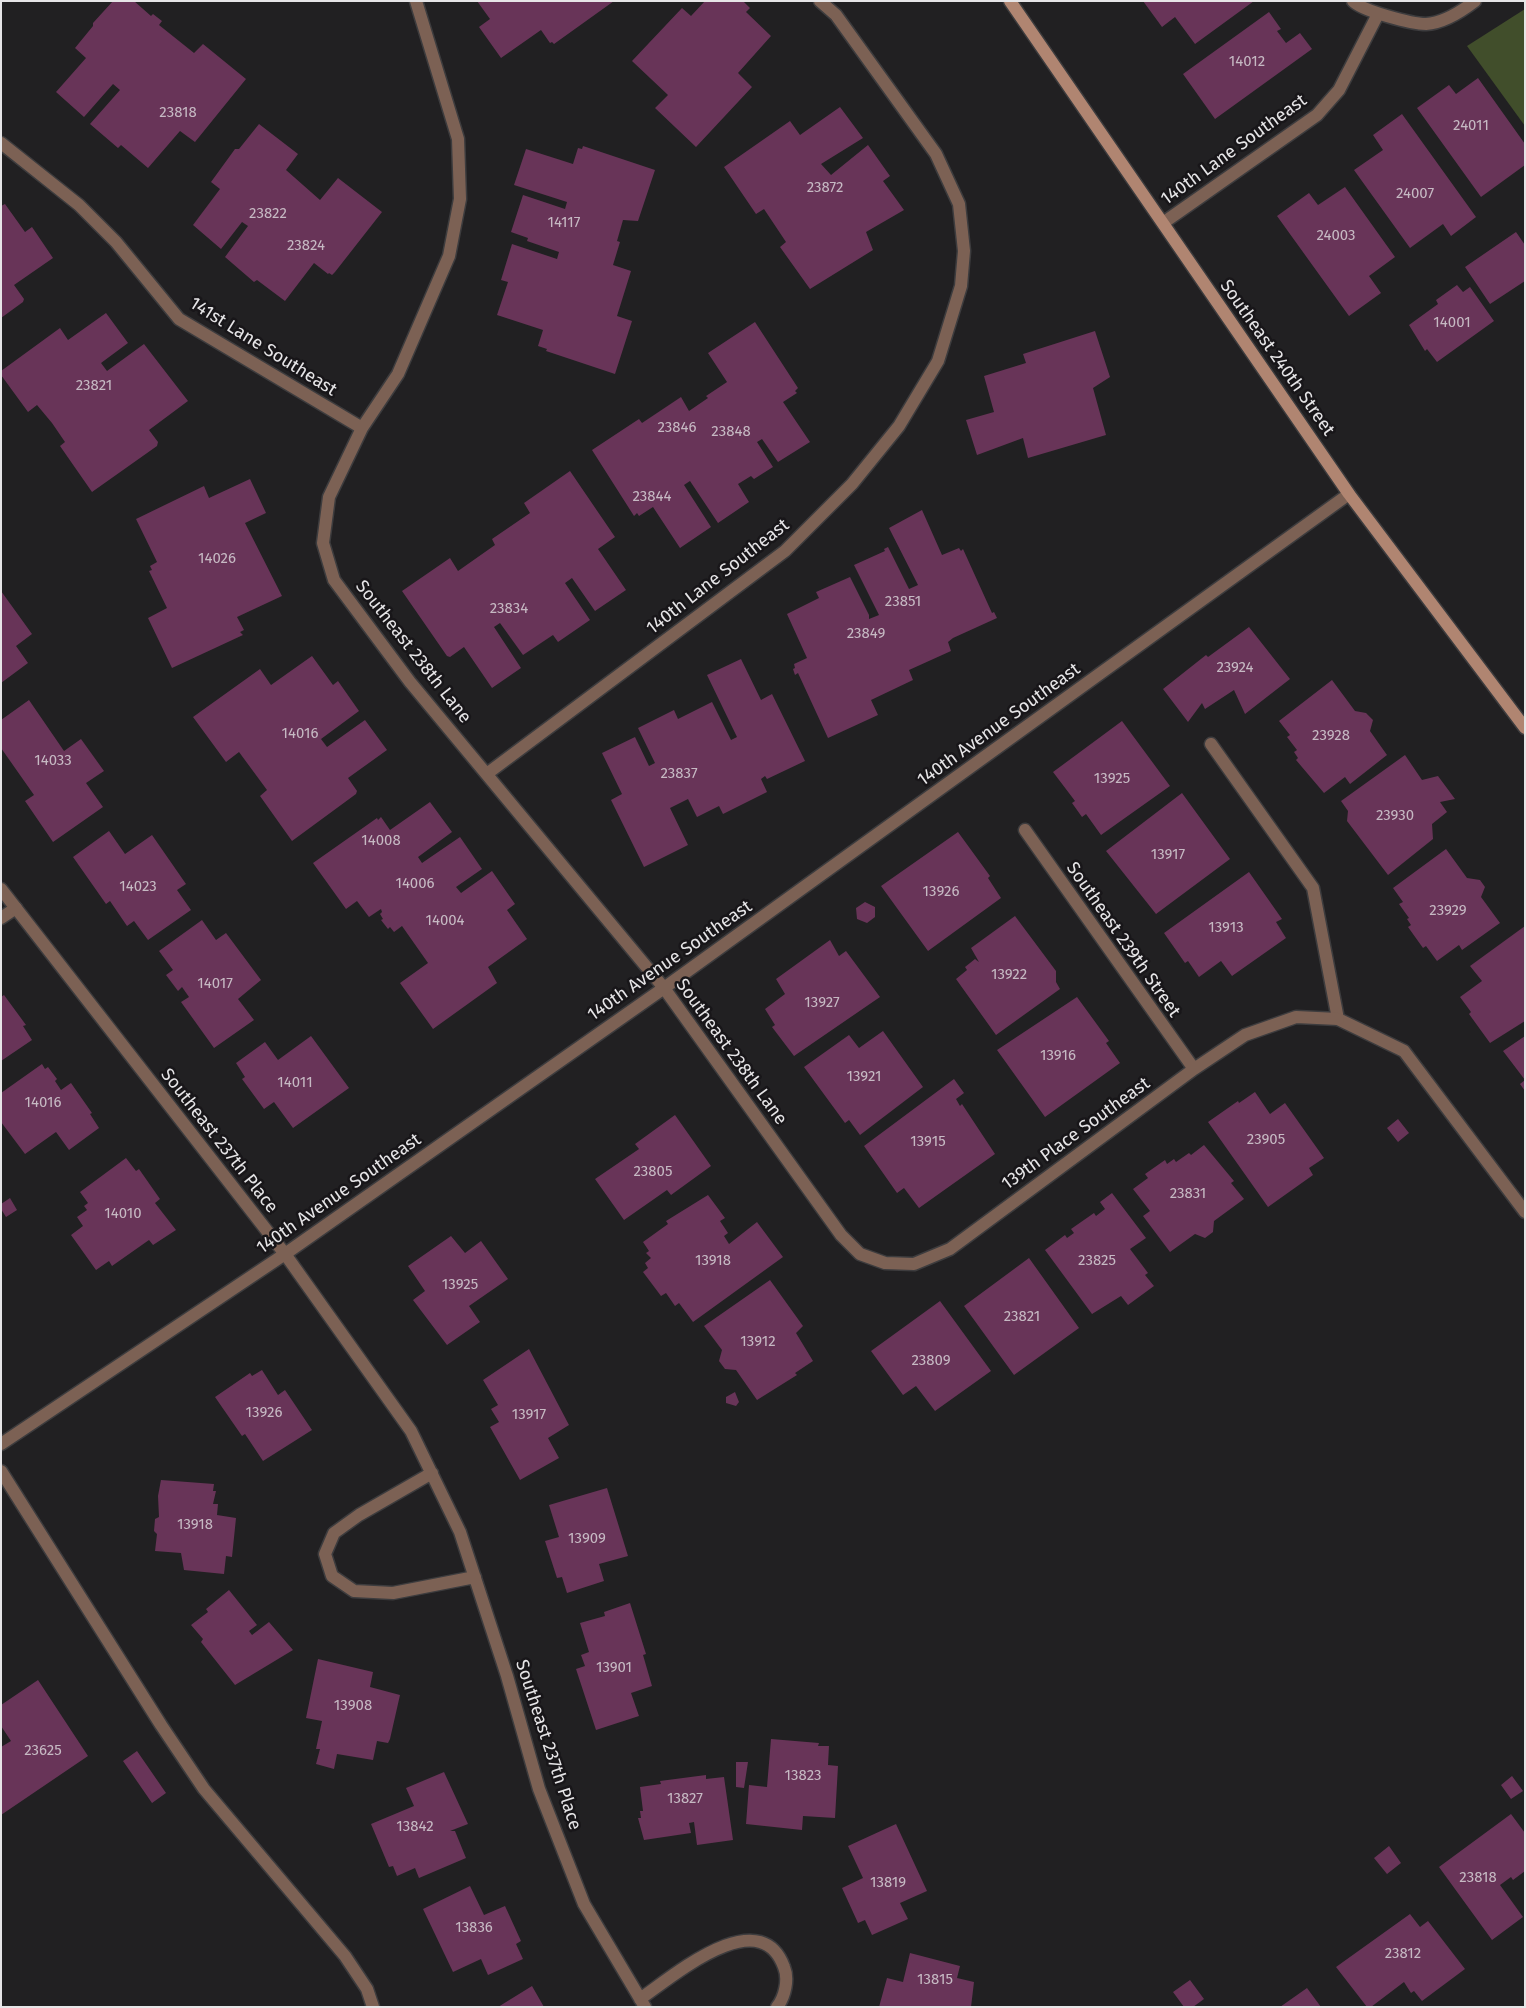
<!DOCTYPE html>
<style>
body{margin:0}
#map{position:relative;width:1526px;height:2008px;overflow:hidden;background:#212022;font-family:"Fira Sans",sans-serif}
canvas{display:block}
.frame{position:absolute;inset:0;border:2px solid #e6e5e7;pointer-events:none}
</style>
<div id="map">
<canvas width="1526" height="2008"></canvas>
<div class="frame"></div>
</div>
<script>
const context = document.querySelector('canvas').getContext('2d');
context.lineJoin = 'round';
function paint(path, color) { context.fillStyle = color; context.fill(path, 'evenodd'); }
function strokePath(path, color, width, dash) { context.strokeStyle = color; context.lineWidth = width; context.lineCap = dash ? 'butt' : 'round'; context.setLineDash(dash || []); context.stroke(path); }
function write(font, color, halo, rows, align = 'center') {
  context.font = font + ' "Fira Sans",sans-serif'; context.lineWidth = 5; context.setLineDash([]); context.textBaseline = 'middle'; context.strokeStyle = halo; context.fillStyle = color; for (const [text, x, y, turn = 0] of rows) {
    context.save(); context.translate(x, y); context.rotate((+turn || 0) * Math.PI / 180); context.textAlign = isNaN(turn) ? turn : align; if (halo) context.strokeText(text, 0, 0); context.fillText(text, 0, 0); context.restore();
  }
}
paint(new Path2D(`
 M1525,9V126L1467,46Z`), '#414e2b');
paint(new Path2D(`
 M113,1H134L151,16L153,14L162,21L159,25L194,53L203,44L246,79L195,142L180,131L148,168L121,145L118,148L90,124L120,90L113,84L84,117L56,92L86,58L75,48L93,26V23Z
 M477,1H614L554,44L552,42L550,43L541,30L501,58L479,27L490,19Z
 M705,1H743L750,8L746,12L771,36L738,73L752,87L696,147L655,108L668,95L632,61L682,8L691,16Z
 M1143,1H1254L1195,44L1175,17L1162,27Z
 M1269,12L1281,29L1277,31L1286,43L1300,33L1312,49L1215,119L1183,74Z
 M1478,78L1525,144V165L1481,197L1417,108L1449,85L1456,94Z
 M840,107L863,138L821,164L831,175L868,145L890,176L883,181L904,210L866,232L873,250L810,289L780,247L786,242L764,209L756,214L724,167L790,121L800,135Z
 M1402,114L1476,217L1451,236L1443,224L1410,248L1354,170L1383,150L1373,135Z
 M259,124L298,154L286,170L320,200L338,178L382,212L335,272L332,275L329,273L328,274L314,263L285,301L257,280L254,282L225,257L248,226L242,222L221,249L193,225L220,189L211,182L235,149H239Z
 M583,146L655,170L638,221L623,220L617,241L620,242L613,265L631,271L617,316L632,321L615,374L546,351L547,349L538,346L543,330L497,315L508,282L501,280L512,244L557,259L559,252L527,241L528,238L511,232L523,195L565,209L567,202L514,185L526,149L573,164L578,148L582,149Z
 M1345,187L1395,257L1369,276L1381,293L1349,316L1277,216L1309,193L1318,205Z
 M5,204L25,232L32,227L53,258L14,285L24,299L23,302L1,318V206Z
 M1516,232L1525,245V281L1490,304L1465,267Z
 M1457,285L1463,292L1470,287L1494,321L1437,362L1427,349L1425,351L1409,325L1438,304L1436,300Z
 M106,313L128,343L101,363L107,371L144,344L188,401L149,430L158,442L157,446L92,492L60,446L65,442L52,423L37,405L28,412L1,375V371L60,328L68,340Z
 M755,322L798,388L795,391L797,393L783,402L810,442L778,462L762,439L757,442L773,467L754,479L751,476L738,484L749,502L718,523L690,481L684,485L711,527L680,548L653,507L639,516L637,513L634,516L592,450L639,419L642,423L681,397L689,411L708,398L706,396L727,382L708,353Z
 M1095,331L1110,377L1093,388L1106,435L1028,458L1023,438L977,455L966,420L994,412L984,376L1026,363L1023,354Z
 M570,471L615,537L598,549L626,590L595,611L572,578L565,583L590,620L558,642L553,635L523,655L500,623L494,627L521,668L492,688L464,647L450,657L447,656L402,591L450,558L458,571L495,545L492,539L530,513L524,503Z
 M250,479L266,513L245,523L282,596L237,617L244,630L240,632L243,635L172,668L148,618L167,608L149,571L152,570L150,566L157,562L136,519L204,486L209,498Z
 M922,510L942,555L959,548L961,551L963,549L992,613L994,612L997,618L953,638L948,642L951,651L909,670L913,680L871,700L878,715L828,738L798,673L795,675L793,669L795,668L794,664L807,658L787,614L819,598L816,592L850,577L869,615V619L879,615L854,565L885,551L884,549L888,547L909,589L918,585L889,528Z
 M1,591L32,634L16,646L28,663L1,683Z
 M1249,627L1290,679L1245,714L1234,690L1205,709L1202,703L1188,722L1163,689L1206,655L1208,657Z
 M312,656L333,685L338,681L359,711L321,739L327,747L365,720L387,750L348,778L357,791L356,794L292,841L260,796L267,790L239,752L226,762L193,717L260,669L271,685Z
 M741,659L761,700L772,694L805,761L767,779L765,776L761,779L767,792L723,814L719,806L697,817L688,799L670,808L688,845L644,867L611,800L622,794L602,753L635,737L649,766L655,763L638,728L674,710L678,719L712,702L731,740L737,737L707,675Z
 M1332,680L1355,711L1366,713L1373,720L1370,731L1387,755L1350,784L1345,777L1324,793L1296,760L1298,758L1294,752L1297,750L1287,737L1290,735L1279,721Z
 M29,700L64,751L81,739L104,771L86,783L103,807L53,842L25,801L34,795L1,748V720Z
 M1122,721L1170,786L1101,835L1086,814L1082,817L1072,803L1075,801L1053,772Z
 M1405,755L1422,780L1438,776L1455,799L1440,802L1447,812L1432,824L1433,839L1388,875L1347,821L1348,811L1341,801Z
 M1182,793L1230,859L1156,914L1106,851Z
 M430,802L452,832L418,857L422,863L460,837L482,869L456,887L461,893L492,871L515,904L507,910L527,939L488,967L497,983L433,1029L400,983L428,963L402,926L394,932L390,927L388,929L381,920L383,919L380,914L382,912L381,909L369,917L357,901L346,909L313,863L377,818L378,820L381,817L390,830Z
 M109,831L125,854L152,835L186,884L177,890L191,910L148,940L134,921L127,926L110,901L106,904L73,857Z
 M958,832L990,876L988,878L1001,898L928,951L881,886Z
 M1446,849L1467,878L1480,880L1485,887L1481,897L1500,923L1462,950L1459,945L1437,961L1426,946L1423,948L1408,927L1411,925L1407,919L1409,918L1399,904L1403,902L1393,888Z
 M1249,872L1282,919L1276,922L1286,938L1232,976L1221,961L1199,977L1188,961L1185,963L1164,933Z
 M865,902L875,907V917L867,923L857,919L856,908Z
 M1015,916L1056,971V982L1060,989L996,1035L956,979L967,970L965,967L975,959L979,962L971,948Z
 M202,920L216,940L226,933L261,980L238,999L254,1020L214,1048L181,1002L189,997L182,987L178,991L166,975L173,970L159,951Z
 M1525,926V1021L1490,1043L1469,1014L1471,1012L1460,997L1482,981L1470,966Z
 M830,940L839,956L846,951L880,997L794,1056L772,1027L775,1025L765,1009L785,994L776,979Z
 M4,995L26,1025L23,1026L32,1040L1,1061V997Z
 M1077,997L1109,1041L1106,1043L1120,1063L1045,1117L997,1050Z
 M883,1031L923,1087L860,1135L849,1120L845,1123L804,1067L849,1035L859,1048Z
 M311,1036L349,1088L293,1128L274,1102L264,1109L242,1079L245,1077L236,1063L265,1042L278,1060Z
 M1525,1036V1091L1520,1084L1525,1080L1503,1051Z
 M42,1064L45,1069L48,1067L57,1079L55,1081L61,1090L71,1083L92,1113L90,1114L99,1128L69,1150L56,1132L25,1154L1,1122V1093Z
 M954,1079L964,1093L956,1099L960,1106L962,1104L995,1154L919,1208L904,1188L897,1193L864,1146Z
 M1255,1092L1270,1114L1285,1103L1324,1158L1309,1168L1313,1175L1268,1207L1208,1122L1238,1101L1239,1103Z
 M675,1115L711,1166L671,1195L667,1190L624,1220L595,1179L639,1149L635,1144Z
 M1398,1119L1409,1133L1398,1142L1387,1128Z
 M1204,1145L1234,1181L1231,1183L1244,1199L1214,1221L1213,1232L1205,1238L1195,1234L1170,1252L1143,1216L1150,1211L1133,1189L1148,1178L1145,1174L1165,1160L1167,1164L1174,1159L1176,1162L1189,1153L1191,1155Z
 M126,1158L136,1171L139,1169L160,1199L155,1203L176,1230L153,1245L149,1240L112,1266L109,1261L96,1270L71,1235L83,1226L77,1217L87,1210L84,1206L88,1203L80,1192Z
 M1112,1193L1146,1238L1130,1249L1148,1273L1145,1275L1154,1286L1128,1305L1121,1296L1092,1314L1045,1250L1065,1235L1067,1238L1074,1233L1071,1229L1094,1213L1096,1216L1105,1209L1100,1202Z
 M708,1195L725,1218L720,1221L728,1233L724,1236L729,1244L757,1222L783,1257L693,1322L679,1303L675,1306L666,1293L661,1296L643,1272L648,1268L645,1263L651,1258L646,1253L649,1251L643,1242L668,1224L666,1221Z
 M10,1198L17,1210L6,1217L1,1209V1204Z
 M451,1236L465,1253L481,1241L508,1279L469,1306L480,1322L447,1345L413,1300L425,1291L408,1266Z
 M1029,1258L1079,1328L1014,1375L964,1306Z
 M770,1280L803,1326L796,1333L813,1361L795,1373L797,1375L757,1400L736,1370L725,1369L719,1361L722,1350L704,1326Z
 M940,1301L991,1371L935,1411L916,1386L903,1395L871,1351Z
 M529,1349L569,1425L548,1438L559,1458L520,1480L490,1427L499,1422L491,1409L498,1405L483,1380Z
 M262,1370L278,1395L285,1390L312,1430L263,1461L245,1434L242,1436L215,1397L250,1373L252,1376Z
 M735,1392L739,1402L736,1406L726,1403V1397Z
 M161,1480L214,1484L213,1491H216L213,1504H218L217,1515L236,1518L232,1557L226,1556L224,1574L184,1570L181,1553L155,1551L157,1534L154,1531L155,1519L159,1517L158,1496Z
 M607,1488L628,1556L599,1564L604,1581L567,1593L562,1577L557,1578L545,1541L559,1537L549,1505Z
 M229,1590L257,1625L249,1631L252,1635L269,1622L293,1650L235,1685L201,1642L203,1639L191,1625L208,1612L206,1609Z
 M630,1603L646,1654L643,1655L652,1686L631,1693L639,1716L596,1730L576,1669L585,1666L581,1655L589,1652L580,1623L605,1616L604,1612Z
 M318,1659L373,1672L370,1687L400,1695L390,1739L388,1743L377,1741L373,1760L337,1754L334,1769L316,1764L320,1749H316L322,1721L306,1718Z
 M38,1680L88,1756L1,1815V1747L11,1741L1,1726V1705Z
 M771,1739L819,1743L818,1746H829L828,1765L838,1766L835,1818L803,1816L802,1830L746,1824L749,1785L767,1787Z
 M137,1751L166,1793L152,1803L123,1761Z
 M736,1762H748L744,1788L736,1787Z
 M444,1772L468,1824L450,1831H455L466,1858L419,1878L415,1868L397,1876L393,1866L389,1867L371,1824L414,1806L406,1788Z
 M706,1775V1779L724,1777L733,1840L697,1845L694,1822L689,1823L691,1833L644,1840L638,1818H641L640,1811H643L640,1787L661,1784L660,1781Z
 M1512,1776L1523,1791L1511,1799L1501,1785Z
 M1511,1814L1525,1833V1871L1513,1880L1511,1877L1500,1885L1523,1917L1492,1940L1439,1867Z
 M896,1824L927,1891L900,1903L908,1919L872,1935L865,1920L858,1923L842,1888L863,1878L848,1846Z
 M1389,1846L1401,1863L1387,1874L1374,1858Z
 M470,1886L484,1915L505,1906L521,1941L516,1944L523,1959L488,1975L481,1959L453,1972L423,1909Z
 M1410,1914L1420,1927L1428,1921L1465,1969L1422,2001L1414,1991L1411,1993L1404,1982L1371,2007H1367L1336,1967Z
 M910,1953L960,1966L957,1978L974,1982L971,2007H879L887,1978L903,1982Z
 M1190,1980L1204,1999L1193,2007H1184L1173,1992Z
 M532,1986L544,2007H498Z
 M1307,1988L1321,2007H1280Z`), '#683458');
const lane = new Path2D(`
 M1211,744L1313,888L1338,1019L1404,1051L1525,1212
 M1,918L16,908
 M1,1471L161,1725L204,1789L345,1956L367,1989L373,2007`);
const street = new Path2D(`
 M416,1L458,139L460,199L449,256L398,374L362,428L329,497L323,543L334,580L410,682L664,988L841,1235L860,1254L885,1263L914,1264L950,1249L1194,1069L1245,1035L1296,1017L1338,1019
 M1353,1C1362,11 1412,24 1426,24C1444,23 1462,11 1475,1
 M1,143L79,205L116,242L179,319L362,428
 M1163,223L1317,115L1339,90L1378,14
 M488,773L785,551L852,484L899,426L938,361L961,286L964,251L959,204L936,154L836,15L820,1
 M1025,830L1194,1069
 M1,889L285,1254L411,1431L460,1532L507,1676L539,1789L584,1904L645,2007
 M1,1444L285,1254L664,988L1349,494
 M432,1473L359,1515L334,1533L325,1554L332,1576L354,1591L393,1593L475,1577
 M640,1999C672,1977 760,1901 784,1967C789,1979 785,1997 777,2007`);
const secondary = new Path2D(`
 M1010,1L1349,494L1525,728`);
strokePath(lane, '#3d3c3e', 15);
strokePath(street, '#3d3c3e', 15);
strokePath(secondary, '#3d3c3e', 15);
strokePath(lane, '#7c6154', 12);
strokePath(street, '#7c6154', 12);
strokePath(secondary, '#b08571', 12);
write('15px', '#c6b9c3', null, [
 ["14012",1247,62],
 ["23818",178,113],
 ["24011",1471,126],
 ["23872",825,188],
 ["24007",1415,194],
 ["23822",268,214],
 ["14117",564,223],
 ["24003",1336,236],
 ["23824",306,246],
 ["14001",1452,323],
 ["23821",94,386],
 ["23846",677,428],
 ["23848",731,432],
 ["23844",652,497],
 ["14026",217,559],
 ["23851",903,602],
 ["23834",509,609],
 ["23849",866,634],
 ["23924",1235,668],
 ["14016",300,734],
 ["23928",1331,736],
 ["14033",53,761],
 ["23837",679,774],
 ["13925",1112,779],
 ["23930",1395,816],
 ["14008",381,841],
 ["13917",1168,855],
 ["14006",415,884],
 ["14023",138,887],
 ["13926",941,892],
 ["23929",1448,911],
 ["14004",445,921],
 ["13913",1226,928],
 ["13922",1009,975],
 ["14017",215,984],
 ["13927",822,1003],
 ["13916",1058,1056],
 ["13921",864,1077],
 ["14011",295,1083],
 ["14016",43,1103],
 ["23905",1266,1140],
 ["13915",928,1142],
 ["23805",653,1172],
 ["23831",1188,1194],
 ["14010",123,1214],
 ["13918",713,1261],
 ["23825",1097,1261],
 ["13925",460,1285],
 ["23821",1022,1317],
 ["13912",758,1342],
 ["23809",931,1361],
 ["13926",264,1413],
 ["13917",529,1415],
 ["13918",195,1525],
 ["13909",587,1539],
 ["13901",614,1668],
 ["13908",353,1706],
 ["23625",43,1751],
 ["13823",803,1776],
 ["13827",685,1799],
 ["13842",415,1827],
 ["23818",1478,1878],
 ["13819",888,1883],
 ["13836",474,1928],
 ["23812",1403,1954],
 ["13815",935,1980]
]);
write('18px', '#e6e5e7', '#181619', [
 ["140th Lane Southeast",1234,150,-36],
 ["141st Lane Southeast",263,347,32],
 ["Southeast 240th Street",1277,358,55],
 ["140th Lane Southeast",718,577,-38],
 ["Southeast 238th Lane",413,652,52],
 ["140th Avenue Southeast",999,725,-36],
 ["Southeast 239th Street",1123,940,55],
 ["140th Avenue Southeast",670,961,-35],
 ["Southeast 238th Lane",731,1052,54],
 ["139th Place Southeast",1076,1134,-36],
 ["Southeast 237th Place",219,1141,52],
 ["140th Avenue Southeast",339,1194,-35],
 ["Southeast 237th Place",548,1745,72]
]);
</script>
